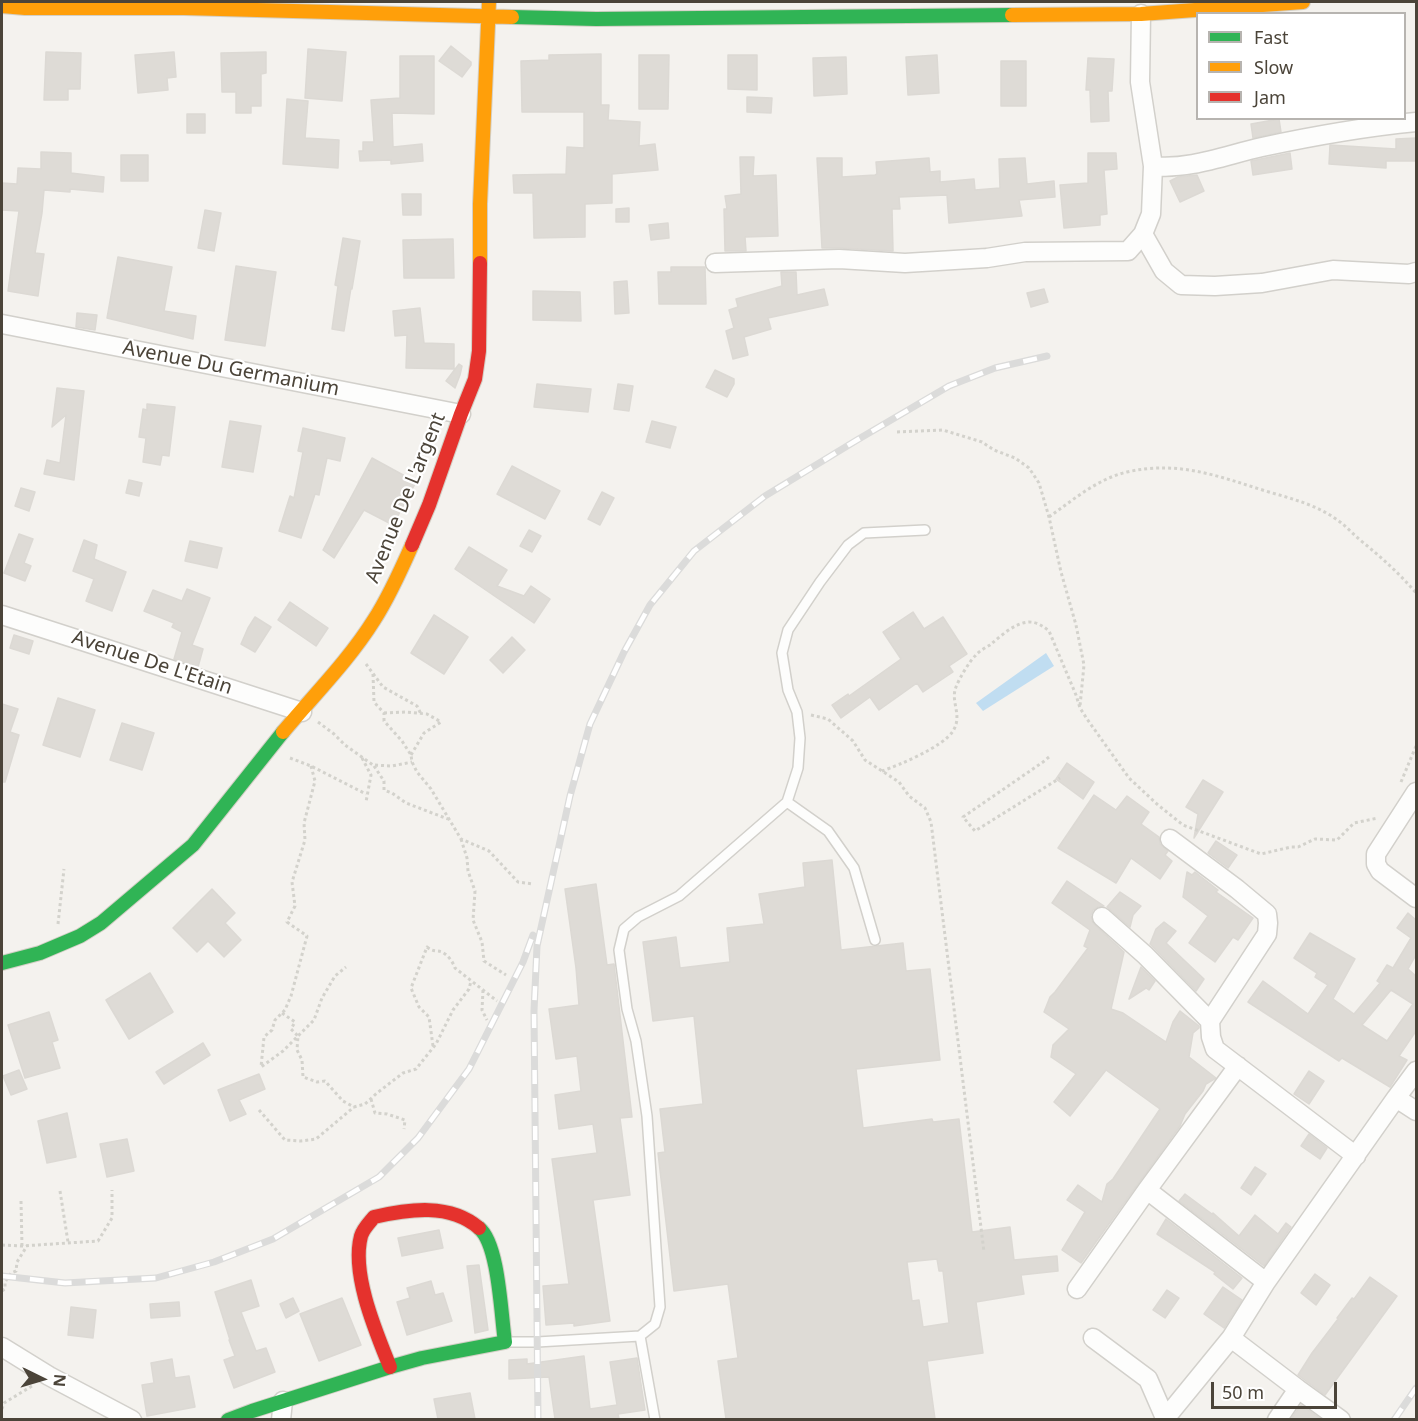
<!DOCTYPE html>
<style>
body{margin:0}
#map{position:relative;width:1418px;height:1421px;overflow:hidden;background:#f4f2ee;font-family:"Noto Sans",sans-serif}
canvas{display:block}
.frame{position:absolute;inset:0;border:3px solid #4b4439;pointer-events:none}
.legend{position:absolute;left:1196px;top:12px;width:210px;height:108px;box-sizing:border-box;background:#fff;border:2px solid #b7b4b0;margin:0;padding:8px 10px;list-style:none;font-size:18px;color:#4b4439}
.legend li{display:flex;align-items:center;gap:12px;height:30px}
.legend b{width:30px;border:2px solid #b7b4b0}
.north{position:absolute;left:12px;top:1349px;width:60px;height:60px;-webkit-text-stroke:4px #fff;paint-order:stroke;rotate:95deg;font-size:16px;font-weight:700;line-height:24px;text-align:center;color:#4b4439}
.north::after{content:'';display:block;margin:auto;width:21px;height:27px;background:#4b4439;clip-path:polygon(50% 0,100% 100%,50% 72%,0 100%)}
.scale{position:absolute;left:1211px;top:1382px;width:126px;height:27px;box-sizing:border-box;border:3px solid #4b4439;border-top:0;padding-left:8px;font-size:18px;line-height:21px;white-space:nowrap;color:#4b4439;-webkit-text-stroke:4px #fff;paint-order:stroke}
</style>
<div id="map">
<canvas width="1418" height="1421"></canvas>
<div class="frame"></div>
<ul class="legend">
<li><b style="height:8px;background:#30b455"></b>Fast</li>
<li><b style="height:8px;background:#ff9f0a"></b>Slow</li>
<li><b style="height:8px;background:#e5322d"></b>Jam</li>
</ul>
<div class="north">N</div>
<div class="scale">50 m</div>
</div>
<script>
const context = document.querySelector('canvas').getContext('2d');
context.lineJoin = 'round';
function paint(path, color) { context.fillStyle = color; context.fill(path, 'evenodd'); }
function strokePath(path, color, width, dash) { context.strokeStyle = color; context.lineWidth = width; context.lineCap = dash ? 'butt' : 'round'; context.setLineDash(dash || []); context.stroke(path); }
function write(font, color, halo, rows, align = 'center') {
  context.font = font + ' "Noto Sans",sans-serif'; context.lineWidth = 4.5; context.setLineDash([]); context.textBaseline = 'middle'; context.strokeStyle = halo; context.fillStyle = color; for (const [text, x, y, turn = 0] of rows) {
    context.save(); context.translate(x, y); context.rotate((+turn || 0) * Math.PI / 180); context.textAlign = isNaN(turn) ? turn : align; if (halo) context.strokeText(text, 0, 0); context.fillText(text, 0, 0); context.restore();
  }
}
paint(new Path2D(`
 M1046,653L1054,666L983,711L976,703Z`), '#c0ddf1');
const building = new Path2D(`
 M451,46L471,62V65L462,77L439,61Z
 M308,49L346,52L342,101L305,98Z
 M46,52L81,53L80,89H68V100H44Z
 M174,52L176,77L167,78L168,90L138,93L135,55Z
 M266,52V73L261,74V106H251V113H236V92H222L221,53Z
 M601,54V105H609L608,120L640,122L639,146L655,144L658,170L612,174V203L585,204V237L534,238L533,193H514L513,175L566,174L567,147L584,148V112H522L521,61L549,60V55Z
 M639,55H669L668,109H639Z
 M728,55H757V90L728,89Z
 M937,55L939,93L908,95L906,57Z
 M400,56H434V114L392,113L393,147L422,144L423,161L391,164V160L360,161L359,151H363V142H374L371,100L400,98Z
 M846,57L847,94L814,96L813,58Z
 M1088,58L1114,59L1112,91H1108L1109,121L1091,122L1090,90H1086Z
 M1001,61H1026V106H1001Z
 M747,97L772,98L771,113L747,112Z
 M287,99L308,101L305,138L339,140L338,168L283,164Z
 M187,114H205V133H187Z
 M1279,119L1281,132L1253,138L1251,124Z
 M1416,138V161H1386V168L1329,164L1330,145L1396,149V139Z
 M41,152L71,153V173L104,177L103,192L70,189V192L44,190L42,213L35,253L44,254L38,296L8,291L19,211L2,210V183L17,184L18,168L41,169Z
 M1088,153H1116L1117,169L1104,170L1107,214L1100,215V225L1064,228L1060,185L1088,183Z
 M1290,153L1292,169L1253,175L1251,161Z
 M121,155H148V181H121Z
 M740,157H754L753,176L776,175L778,236L745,237L746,251H725L724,209H727L725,196L741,194Z
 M817,158H842V177L875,175L877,174L876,162L929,158L930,172L940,171V182L974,179L975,190L1000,188L999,159L1025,158L1027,184L1054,181L1055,197L1019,200L1022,216L949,223L947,195L899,197L900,209H892L893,251L840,248H822Z
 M1197,175L1204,191L1180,202L1170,181L1178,177Z
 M402,194H421V215H403Z
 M629,208V222H616V209Z
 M205,210L221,213L214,251L198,248Z
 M668,223L669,238L651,240L649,225Z
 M343,238L360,241L352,289L351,288L344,331L332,329L338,286L335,285Z
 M453,239L454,278H404L403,240Z
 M118,257L172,267L164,311L196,316L193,339L107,318Z
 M236,266L276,272L265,346L225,340Z
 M671,267H705L706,304H659L658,272H671Z
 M781,272H796L797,295L824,289L828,305L768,318L771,329L744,337L748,355L733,359L726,331L734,328L729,310L738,307L736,299L782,286Z
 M627,281L629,313L615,314L614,282Z
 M1044,289L1048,302L1031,307L1027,293Z
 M533,291L580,292L581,321L533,320Z
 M420,308L424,343L454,344V369L406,368L407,335L395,336L393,311Z
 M77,313L97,315L95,330L76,327Z
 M459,364L462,366L460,375L455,388L446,381Z
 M715,370L734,379V384L727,397L706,387Z
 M537,384L591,389L588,412L534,407Z
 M618,384L633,386L629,411L614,409Z
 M57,388L84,391L74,480L44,474L47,460L60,463L66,415L52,427Z
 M147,404L175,407L169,456L162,455L160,465L143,462L146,438L139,437L143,409L147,410Z
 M230,421L261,426L253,472L222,467Z
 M652,421L676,427L670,448L646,442Z
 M303,428L345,438L340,461L327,458L319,495L315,494L301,538L279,531L290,496L294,498L303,452L298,451Z
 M372,458L416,482L393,525L364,510L334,558L323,550Z
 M512,466L560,491L545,519L497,494Z
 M129,480L142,483L139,496L126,493Z
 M21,488L35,492L29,511L15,506Z
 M602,492L614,498L600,525L588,519Z
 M529,530L541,536L532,552L520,546Z
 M19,534L33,539L24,563L31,566L25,581L4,573Z
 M84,540L97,545L94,559L126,572L112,611L86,601L94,579L73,571Z
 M190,541L222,548L217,568L185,561Z
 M469,547L507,570L497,586L524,596L531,586L550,599L534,623L455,569Z
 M187,589L210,598L192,645L203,649L198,667L174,659L182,632L172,627L174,623L144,611L153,590L182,601Z
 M290,602L328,628L316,646L278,620Z
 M913,612L924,629L943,617L967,654L949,666L953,672L923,692L917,683L879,710L870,697L841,718L832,705L848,694L849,696L901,659L883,632Z
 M434,615L468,637L444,674L411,653Z
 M255,617L271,627L255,652L241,644L248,628Z
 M14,635L33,641L29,654L10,648Z
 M512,637L525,650L503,673L490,660Z
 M58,698L95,710L80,757L43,745Z
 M2,704L18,709L10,732L19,735L5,782H2Z
 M122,723L154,733L142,770L110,760Z
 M1067,763L1094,782L1083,799L1056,779Z
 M1203,780L1223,792L1194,838L1198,814L1186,807Z
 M1094,795L1116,810L1127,796L1149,812L1141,824L1159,837L1160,844L1168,851L1165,855L1172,861L1160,879L1131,858L1116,883L1058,848Z
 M1216,841L1237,855L1228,868L1208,853Z
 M832,860L841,950L903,943L906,971L930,969L940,1060L856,1069L863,1128L932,1119L933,1122L959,1119L972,1232L1010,1227L1014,1260L1057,1256L1058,1271L1021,1275L1024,1294L976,1302L983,1353L927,1361L935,1419H726L718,1361L738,1358L728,1284L674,1291L658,1153L665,1152L660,1109L703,1104L694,1016L653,1021L643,942L676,937L680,968L730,962L727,928L764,924L759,894L805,887L803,863ZM937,1259L939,1271H943L949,1323L923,1327L919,1300L912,1301L907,1262Z
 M1187,872L1192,875L1195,872L1218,890L1216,892L1253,918L1238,940L1233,937L1215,962L1189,943L1208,916L1183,897Z
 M1067,881L1104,906L1098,907L1093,910L1091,915L1092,921L1095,925L1124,952L1111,1009L1123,1013L1166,1042L1173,1022L1180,1011L1199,1026V1028L1193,1033L1189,1057L1216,1078L1206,1084L1203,1091L1185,1114L1180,1126L1106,1228L1081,1263L1062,1250L1085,1212L1067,1200L1078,1185L1102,1202L1107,1184L1113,1179L1160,1109L1106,1070L1070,1116L1054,1102L1076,1074L1051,1057L1053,1045L1069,1029L1044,1012L1050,997L1055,992L1088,948L1084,946L1090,930L1052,903Z
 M596,884L607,965L614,964L632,1117L620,1118L630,1195L593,1200L610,1321L574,1326V1323L546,1325L543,1286L569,1284L552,1159L597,1153L593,1124L559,1129L555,1095L581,1091L577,1056L556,1059L549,1009L579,1005L576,968L565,889Z
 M212,889L235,913L225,923L241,940L224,957L208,941L197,952L173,928Z
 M1120,892L1141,906L1133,915L1130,927L1107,907Z
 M1408,913L1416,920V955L1408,969L1416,976V1031L1399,1056L1407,1060L1390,1087L1342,1058L1339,1061L1248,1002L1263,981L1308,1014L1328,985L1315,977L1317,973L1294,958L1310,933L1355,959L1333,999L1354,1014L1380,983L1377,981L1387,965L1393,968L1411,938L1397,928ZM1391,990L1413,1004L1387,1041L1362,1025Z
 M1164,922L1176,931L1166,943L1204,979L1196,991L1150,944L1156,929Z
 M1141,967L1155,981L1149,990L1146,988L1129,999Z
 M150,973L173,1012L129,1039L106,1000Z
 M49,1012L58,1040L52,1042L60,1068L25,1078L8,1025Z
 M203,1043L210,1055L164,1084L156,1072Z
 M19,1070L27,1089L11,1095L3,1076Z
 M1309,1071L1324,1081L1309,1104L1294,1094Z
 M259,1074L265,1089L239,1100L246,1114L230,1121L218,1090Z
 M67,1113L76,1157L47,1163L38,1121Z
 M1309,1134L1327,1148L1320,1159L1301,1146Z
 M127,1139L134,1171L107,1177L100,1144Z
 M1255,1167L1266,1174L1251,1195L1241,1188Z
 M1185,1194L1212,1214L1213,1213L1239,1236L1255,1215L1278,1234L1286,1223L1291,1227L1264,1266L1179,1201Z
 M1166,1219L1242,1278L1233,1289L1214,1274L1215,1272L1157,1234Z
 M439,1230L443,1248L402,1256L398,1238Z
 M479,1265L488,1330L475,1333L467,1266Z
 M1315,1274L1330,1285L1316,1305L1301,1293Z
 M1370,1277L1397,1296L1325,1395L1298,1375L1312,1353L1338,1319L1337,1318L1352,1298L1354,1299Z
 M251,1280L259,1306L241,1312L256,1351L266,1348L275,1372L234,1388L224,1360L235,1356L229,1340H230L215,1292Z
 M431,1281L435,1295L443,1293L452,1321L407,1335L397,1302L410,1298L407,1288Z
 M1223,1287L1242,1300L1224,1328L1204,1314Z
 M1167,1290L1179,1298L1165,1318L1153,1310Z
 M293,1298L299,1311L286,1318L280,1304Z
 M342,1298L361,1345L319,1361L300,1314Z
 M179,1302L180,1316L151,1318L150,1304Z
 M71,1307L96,1310L93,1338L68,1335Z
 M584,1356L590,1409L617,1405L610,1362L637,1358L645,1410L618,1414L619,1419H555L549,1377L509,1379V1360L527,1359V1364Z
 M172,1359L175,1378L189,1376L195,1407L147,1416L142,1385L154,1383L151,1363Z
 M470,1393L475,1419H438L434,1399Z
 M1301,1405L1321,1419H1291Z`);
paint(building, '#dedbd6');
strokePath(building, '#dcd9d4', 1.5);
const lane = new Path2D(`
 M787,802L828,831L854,868L875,940
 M640,1336L655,1420
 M506,1342H537L640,1336L655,1324L660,1307L647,1116L636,1041L627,1009L619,950L624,929L638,917L679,896L787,802L798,768L800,738L797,712L788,690L782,653L788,630L820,582L848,545L864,533L925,530`);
const street = new Path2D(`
 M1153,166C1189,170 1226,155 1262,147C1313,136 1364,127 1416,122
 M1143,234L1164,271L1181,285L1215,286L1262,283L1333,270L1409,274L1416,272
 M715,263L839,259L905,263L987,258L1025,252L1128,251L1143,234L1151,214L1153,166L1140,82L1141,14
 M2,324L461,414
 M2,615L302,712
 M1416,792L1376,854V864L1380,871L1416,898
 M1170,839L1237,889L1267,914L1268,923L1267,934L1210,1021L1211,1037L1215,1049L1356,1156
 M1102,917L1145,955L1210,1021
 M1396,1098L1416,1111
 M1147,1190L1266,1282
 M1077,1289L1147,1190L1238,1066
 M1093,1338L1148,1379L1165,1418
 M1231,1338L1298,1389L1341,1420
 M2,1347L49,1376L132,1420
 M281,1420L283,1401
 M1164,1420L1231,1338L1266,1282L1396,1098L1416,1071
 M1277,1420L1298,1389`);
const fast = new Path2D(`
 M512,17L596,19L1012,15
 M2,963L40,953L80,936L101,923L193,845L283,732
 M228,1420L252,1411L390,1367L422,1358L505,1342C501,1316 499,1244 479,1228`);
const slow = new Path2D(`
 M2,6L25,8H184L512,17
 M1012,15L1141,14L1303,2
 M480,263V204L489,2
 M283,732C314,695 349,660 374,620C389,597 401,570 412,545`);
const jam = new Path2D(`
 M412,545L429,505L461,414L475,379L479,351L480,263
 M390,1367C376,1332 351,1274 361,1236C363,1229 369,1223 374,1217C409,1209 450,1203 479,1228`);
strokePath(lane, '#d2d0cb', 12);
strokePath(street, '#d2d0cb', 21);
strokePath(fast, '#d3cfc5', 16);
strokePath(slow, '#d3cfc5', 16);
strokePath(jam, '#d3cfc5', 16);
strokePath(new Path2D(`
 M897,432L943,430L982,442L994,450L1015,458L1029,468L1039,483L1049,517L1061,572L1076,625L1084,665L1080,706
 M1049,517C1073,500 1097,479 1127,472C1180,460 1220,477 1269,492C1293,499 1316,505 1336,519C1345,525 1352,533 1360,540C1381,557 1399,573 1416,593
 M366,664L383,687L417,706L421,714
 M373,674L374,702L384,713V721L402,741L411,755L412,762L417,772L431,789L461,839L489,851L518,882L533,884
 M384,713L405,712L427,714L441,722L424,733L411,755
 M811,715L828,719L853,741L865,760L899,782L909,796L925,808L931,822L984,1252
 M318,722L334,734L345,745L373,765L392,766L412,762
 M1049,757L1043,762L963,817L975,831L1060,778
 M290,758L311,766L366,794
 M362,758L371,775L366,802
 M311,766L315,781L304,823L305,840L292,882L295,906L287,922L307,936L291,996L285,1010L275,1020L272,1030L264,1037L261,1067L283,1051L314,1020L322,998L335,976L346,967
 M374,766L384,781V790L392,793L406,803L448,819
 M882,771C899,765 943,747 953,731C963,715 950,702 956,687C959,679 969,662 975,656C979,651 985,648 990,645C1001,636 1014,623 1029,622C1037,622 1043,626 1049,631L1076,695L1080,708L1087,719L1129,778L1158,805L1183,825L1261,854L1291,847H1298L1315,839L1337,840L1354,823L1378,818
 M1401,782L1416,746
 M461,839L467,858L468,871L475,891L473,920L482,942L484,961L506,975
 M58,924L64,869
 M483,990L482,1010L487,1020
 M282,1013L295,1022L291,1029L298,1036L297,1050L302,1060L303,1077L317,1082L325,1081L343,1101L354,1107L365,1104L377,1093L403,1073L416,1069L436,1044L453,1010L469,989L471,981
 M433,1046L429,1017L419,1007L411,988L427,947C433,952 436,950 442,952C448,955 453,962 455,968L497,1001
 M371,1099L375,1113L387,1114L405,1120L404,1129
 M259,1110L285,1140L301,1141L316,1139L354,1107
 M60,1191L68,1242
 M21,1201L22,1246
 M2,1245L22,1246L98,1241L112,1218V1190
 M2,1291L5,1289V1282L11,1273L16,1271L17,1262L27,1246
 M2,1409L4,1403L32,1386`), '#d3d2cc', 3, [3, 3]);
strokePath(lane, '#fdfdfc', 9);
strokePath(street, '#fdfdfc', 18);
strokePath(fast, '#30b455', 14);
strokePath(slow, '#ff9f0a', 14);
strokePath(jam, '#e5322d', 14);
const rail = new Path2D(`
 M2,1276L65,1283L156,1278L214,1262L273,1239L379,1177L418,1138L469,1069L523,962L533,935
 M538,1420L534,1011L537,946L570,796L590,724L624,652L650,605L694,551L765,496L857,440L949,386L995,368L1047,356
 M1394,1420L1416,1388`);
strokePath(rail, '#dbdbda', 7);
strokePath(rail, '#fff', 4.5, [14]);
write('20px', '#4b4439', '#fff', [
 ["Avenue Du Germanium",231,369,11],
 ["Avenue De L'argent",406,498,-68],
 ["Avenue De L'Etain",152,663,18]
]);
</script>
